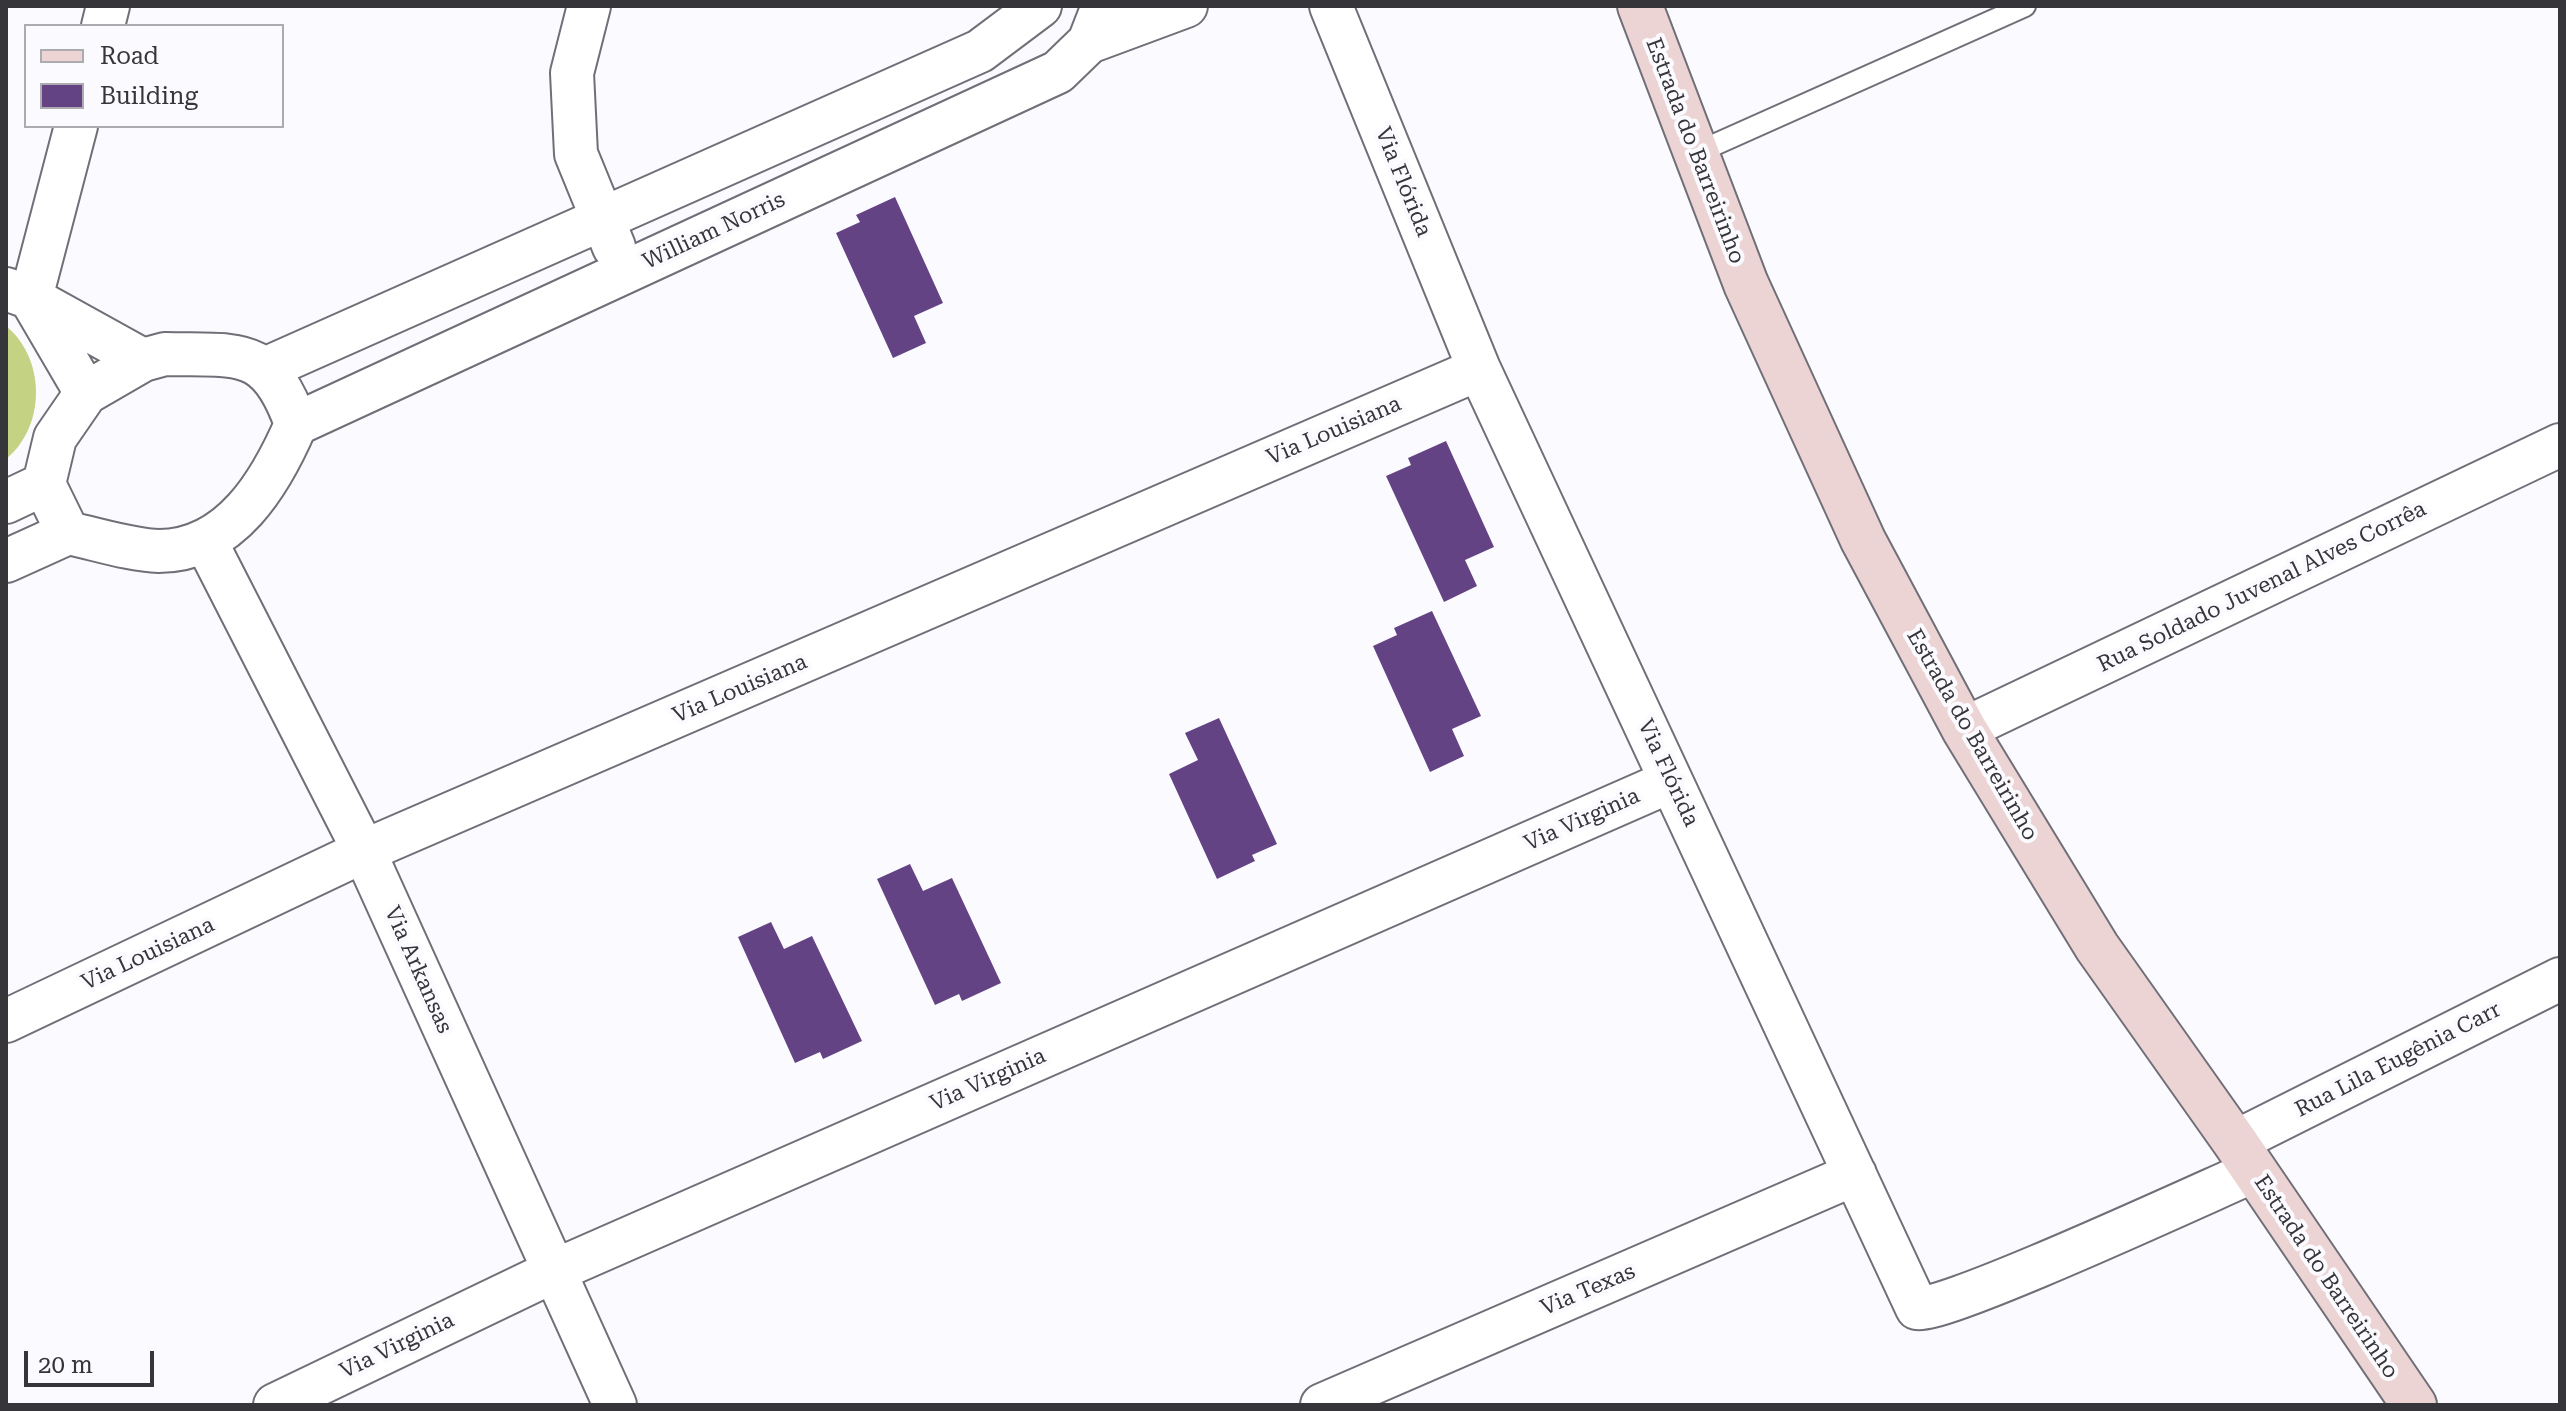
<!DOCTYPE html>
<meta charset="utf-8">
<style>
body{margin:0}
#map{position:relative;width:2566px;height:1411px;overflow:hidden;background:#fbfbff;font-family:"Roboto Serif",serif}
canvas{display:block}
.frame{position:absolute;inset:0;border:8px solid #363539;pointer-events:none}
.legend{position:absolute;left:24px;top:24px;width:260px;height:104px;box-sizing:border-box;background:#fbfbff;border:2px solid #acacb0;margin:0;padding:10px 14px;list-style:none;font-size:24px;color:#363539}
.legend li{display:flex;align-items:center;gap:16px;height:40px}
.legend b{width:40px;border:2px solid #acacb0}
.scale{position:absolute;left:24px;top:1351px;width:130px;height:36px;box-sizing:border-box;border:4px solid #363539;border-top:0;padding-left:10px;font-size:24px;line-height:28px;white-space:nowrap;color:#363539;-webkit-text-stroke:6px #fbfbff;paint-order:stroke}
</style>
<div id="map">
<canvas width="2566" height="1411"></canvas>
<div class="frame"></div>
<ul class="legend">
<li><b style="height:10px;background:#edd4d4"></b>Road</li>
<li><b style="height:22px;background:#644384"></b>Building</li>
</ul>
<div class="scale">20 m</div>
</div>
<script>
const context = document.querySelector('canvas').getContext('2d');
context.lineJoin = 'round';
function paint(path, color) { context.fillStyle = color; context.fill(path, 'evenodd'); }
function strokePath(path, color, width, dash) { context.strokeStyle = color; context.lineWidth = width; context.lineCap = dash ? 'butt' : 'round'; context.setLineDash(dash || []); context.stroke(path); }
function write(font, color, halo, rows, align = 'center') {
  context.font = font + ' "Roboto Serif",serif'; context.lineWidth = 8; context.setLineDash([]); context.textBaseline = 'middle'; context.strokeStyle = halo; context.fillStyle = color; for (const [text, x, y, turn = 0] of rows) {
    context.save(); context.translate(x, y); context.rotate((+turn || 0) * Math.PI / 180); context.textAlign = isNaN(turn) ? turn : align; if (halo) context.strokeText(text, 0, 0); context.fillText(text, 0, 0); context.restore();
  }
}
paint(new Path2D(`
 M6,326C46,359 46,426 6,459Z`), '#c4d283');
paint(new Path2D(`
 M895,197L943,303L914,316L926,343L893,358L836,233L860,222L856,215Z
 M1446,441L1494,547L1465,560L1477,586L1444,602L1386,476L1411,465L1408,458Z
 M1432,611L1481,716L1452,729L1464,756L1430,772L1373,646L1397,635L1394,628Z
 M1219,718L1277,844L1252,855L1255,861L1217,879L1169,774L1198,760L1185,733Z
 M910,864L923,891L952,878L1001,983L962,1001L959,994L935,1005L877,879Z
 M771,922L784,949L812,936L862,1041L823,1059L820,1052L795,1063L738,937Z`), '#644384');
const lane = new Path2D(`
 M1696,153L2025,6`);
const street = new Path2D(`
 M589,6L572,73L576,154L614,247
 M1331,6L1479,369L1917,1308C1943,1314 2210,1190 2254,1171
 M103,26L108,6
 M1089,42L1186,6
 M6,289L31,298L143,360
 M31,298L76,126
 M31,299L86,393
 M165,354C239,356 268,345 296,424C271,482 231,551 159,551C130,550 97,539 68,533L44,484L55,438L86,393L143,360Z
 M267,368L980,51L1040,6
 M296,424L1058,72L1089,42L1103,6
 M6,502L44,484
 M206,542L364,851L615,1405
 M6,561L68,533
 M1964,729L2560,445
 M6,1021L364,851L1479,369
 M2235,1142L2560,979
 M275,1405L554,1271L1671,781
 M1322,1405L1855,1174`);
const secondary = new Path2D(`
 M1640,6L1746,284L1863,540L1964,729L2097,947L2235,1142L2414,1405`);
strokePath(lane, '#706f78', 24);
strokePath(street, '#706f78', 46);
strokePath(secondary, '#706f78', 48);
strokePath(lane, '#fff', 20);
strokePath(street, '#fff', 42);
strokePath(secondary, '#edd4d4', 44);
write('22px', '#363539', '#fbfbff', [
 ["Estrada do Barreirinho",1695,151,69],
 ["Via Flórida",1403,182,68],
 ["William Norris",714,231,-25],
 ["Via Louisiana",1334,431,-23],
 ["Rua Soldado Juvenal Alves Corrêa",2262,587,-26],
 ["Via Louisiana",740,689,-23],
 ["Estrada do Barreirinho",1972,735,60],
 ["Via Flórida",1668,773,65],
 ["Via Virginia",1582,820,-24],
 ["Via Louisiana",148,954,-25],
 ["Via Arkansas",418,970,66],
 ["Rua Lila Eugênia Carr",2398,1060,-27],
 ["Via Virginia",988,1080,-24],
 ["Estrada do Barreirinho",2326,1277,56],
 ["Via Texas",1588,1290,-23],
 ["Via Virginia",397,1346,-26]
]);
</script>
